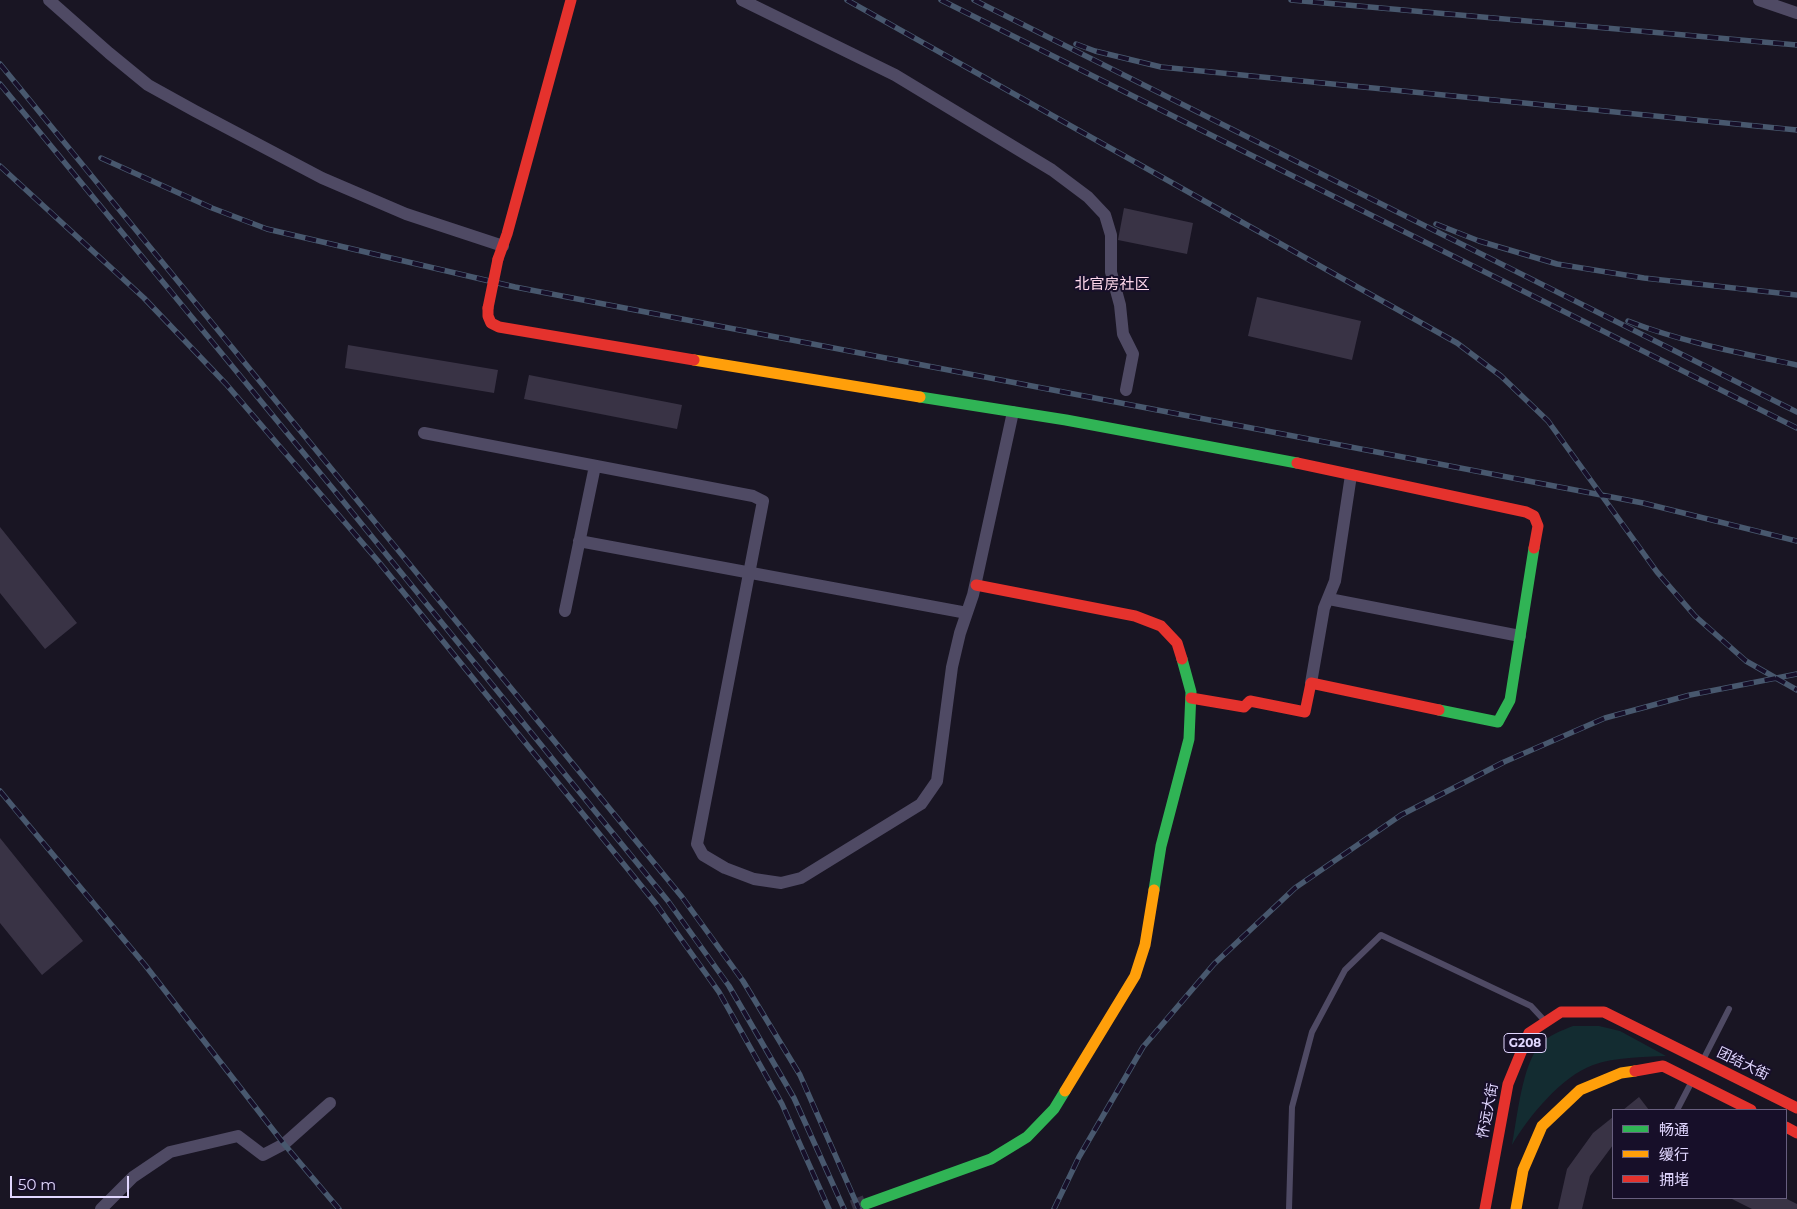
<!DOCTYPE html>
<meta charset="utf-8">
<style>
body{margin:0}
#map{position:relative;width:1797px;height:1209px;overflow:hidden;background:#191523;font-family:Montserrat,"Noto Sans SC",sans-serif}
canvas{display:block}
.legend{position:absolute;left:1612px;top:1109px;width:175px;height:90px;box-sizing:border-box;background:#170f29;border:1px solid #685f7f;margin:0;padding:6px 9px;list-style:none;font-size:15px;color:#e1d7ff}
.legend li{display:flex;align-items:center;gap:10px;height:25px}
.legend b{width:25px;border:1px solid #685f7f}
.scale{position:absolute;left:10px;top:1176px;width:119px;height:22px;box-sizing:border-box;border:2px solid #e1d7ff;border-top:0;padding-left:6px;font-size:15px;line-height:18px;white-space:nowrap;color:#e1d7ff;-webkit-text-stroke:4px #170f29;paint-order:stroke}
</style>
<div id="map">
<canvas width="1797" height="1209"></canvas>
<ul class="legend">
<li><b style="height:6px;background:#30b455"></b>畅通</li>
<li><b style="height:6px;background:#ff9f0a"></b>缓行</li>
<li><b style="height:6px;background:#e5322d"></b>拥堵</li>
</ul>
<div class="scale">50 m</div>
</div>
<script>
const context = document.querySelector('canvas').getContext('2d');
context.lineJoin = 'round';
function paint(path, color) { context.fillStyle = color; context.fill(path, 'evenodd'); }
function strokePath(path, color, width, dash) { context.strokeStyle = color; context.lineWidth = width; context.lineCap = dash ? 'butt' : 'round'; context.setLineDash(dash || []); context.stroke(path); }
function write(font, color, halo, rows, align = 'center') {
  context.font = font + ' Montserrat,"Noto Sans SC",sans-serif'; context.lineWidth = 4; context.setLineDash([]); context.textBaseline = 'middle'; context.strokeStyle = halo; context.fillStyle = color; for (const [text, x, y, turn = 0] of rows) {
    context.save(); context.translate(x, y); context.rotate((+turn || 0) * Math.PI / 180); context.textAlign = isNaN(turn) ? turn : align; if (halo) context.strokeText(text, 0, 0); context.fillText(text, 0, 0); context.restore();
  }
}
paint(new Path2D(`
 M1573,1026H1599L1620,1031L1666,1056C1642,1057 1616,1057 1593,1065C1562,1076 1528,1117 1512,1145C1517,1120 1522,1064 1540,1045C1548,1035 1561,1031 1573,1026Z`), '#132c31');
paint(new Path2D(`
 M1124,208L1193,223L1187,254L1118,240Z
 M1257,297L1361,321L1352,360L1248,336Z
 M348,345L498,370L494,393L345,368Z
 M529,375L682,405L677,429L524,399Z
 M0,527L77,623L45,649L0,593Z
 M0,838L83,941L42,975L0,923Z
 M1639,1097L1649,1110H1623Z
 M1613,1117V1145L1590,1176L1582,1209H1558L1567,1169L1593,1133Z
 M1730,1198H1785L1797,1204V1209H1752Z`), '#393345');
strokePath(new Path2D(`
 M853,1209L866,1204`), '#373244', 18, [18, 9]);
strokePath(new Path2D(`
 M1704,1058L1729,1009
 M1677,1110L1690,1085
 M1289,1209L1292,1107L1312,1032L1345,970L1381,935L1531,1006L1543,1019`), '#4f4a64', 6);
strokePath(new Path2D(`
 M49,0L109,53L148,85L195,111L322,178L406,214L503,246
 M742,0L895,75L1052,170L1088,197L1105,215L1111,235V272L1120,305L1123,334L1133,354L1126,390
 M1759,0L1797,13
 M424,433L753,496L763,501L697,844L703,855L725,868L754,879L781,883L801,878L921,804L937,781L952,667L960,633L973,595L1013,412
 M579,541L967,613
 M1329,599L1520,636
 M565,611L595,466
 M1311,683L1324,608L1335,581L1351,475
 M101,1209L133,1177L170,1152L238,1136L263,1155L284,1144L330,1103`), '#4f4a64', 12);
strokePath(new Path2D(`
 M920,397L1066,420L1297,463
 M1439,710L1498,722L1510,700L1534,548
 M1154,890L1161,846L1189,739L1191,692L1182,659
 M866,1204L991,1159L1027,1137L1054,1109L1065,1091`), '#30b455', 11);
strokePath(new Path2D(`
 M694,360L920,397
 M1065,1091L1135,976L1145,945L1154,890
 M1516,1209L1523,1170L1542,1126L1580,1090L1621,1073L1635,1071`), '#ff9f0a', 11);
strokePath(new Path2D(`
 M498,259L507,234L571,0
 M488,308V316L491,323L499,327L694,360
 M1297,463L1526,512L1534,516L1538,526L1534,548
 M976,585L1135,616L1161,626L1177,643L1182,659
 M1191,698L1244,707L1250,701L1305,712L1311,683L1439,710
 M1635,1071L1663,1066L1751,1110
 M1786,1127L1797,1133
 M1485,1209L1508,1084L1529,1033L1561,1012H1604L1797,1108`), '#e5322d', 11);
const rail = new Path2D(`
 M847,0L1457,343L1501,376L1548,421L1657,572L1695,616L1746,661L1797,690
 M941,0L1797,428
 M974,0L1797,412
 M1291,0L1797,45
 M1076,44L1095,51L1161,67L1797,130
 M0,64L682,897L743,981L800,1075L859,1209
 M0,84L334,490L668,901L729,986L794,1098L844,1209
 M101,158L212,208L267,229L515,287L1643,503L1797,541
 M0,166L144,298L226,384L378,561L656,904L719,992L782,1104L829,1209
 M1436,224L1479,241L1557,264L1644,278L1797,295
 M1628,321C1682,342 1740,353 1797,365
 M0,791L145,965L284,1144L339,1209
 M1054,1209L1079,1157L1143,1047L1214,964L1295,888L1401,815L1504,762L1605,718L1690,695L1797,674`);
strokePath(rail, '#48586e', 5.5);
strokePath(rail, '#170f29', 4, [11]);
strokePath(new Path2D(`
 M488,308L498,259`), '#e5322d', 11);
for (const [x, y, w] of [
 [1525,1043,42]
]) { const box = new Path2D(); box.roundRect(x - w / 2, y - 9.5, w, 19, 4); context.fillStyle = '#170f29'; context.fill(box); strokePath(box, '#e1d7ff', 1); }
write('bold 12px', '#e1d7ff', null, [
 ["G208",1525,1043]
]);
write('14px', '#e1d7ff', '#170f29', [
 ["团结大街",1743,1064,26],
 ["怀远大街",1488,1111,-79]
]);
write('15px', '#ffd9ec', '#170f29', [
 ["北官房社区",1112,285]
]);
</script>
